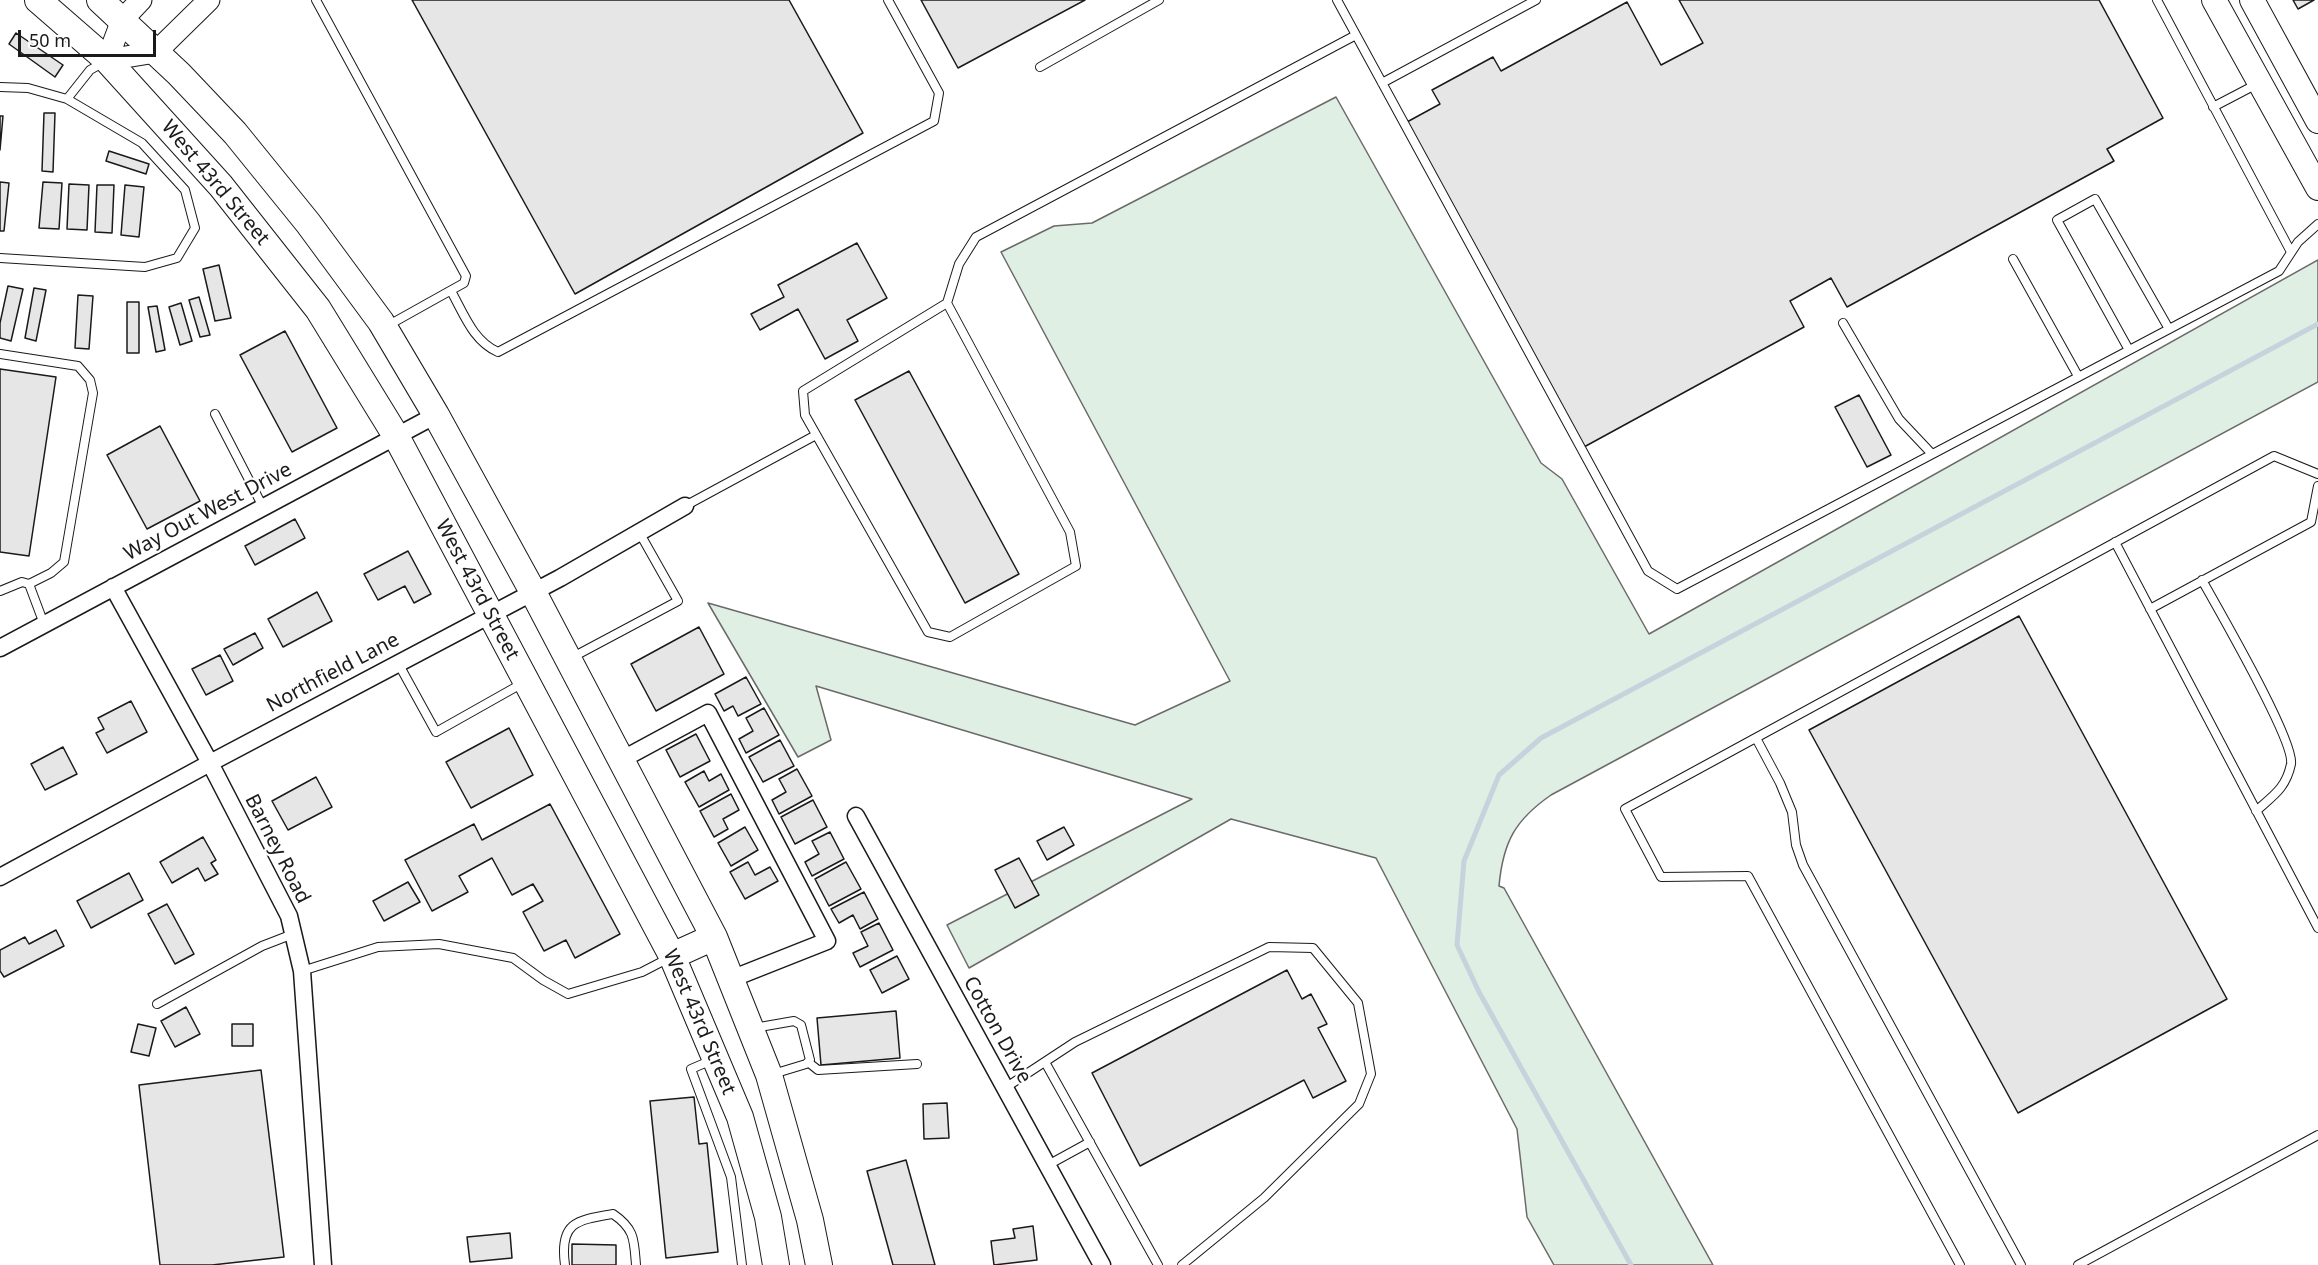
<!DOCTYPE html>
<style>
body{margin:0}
#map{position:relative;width:2318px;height:1265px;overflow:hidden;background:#fff;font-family:"Noto Sans",sans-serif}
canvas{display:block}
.scale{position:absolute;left:18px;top:30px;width:138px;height:27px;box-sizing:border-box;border:3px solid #1a1a1a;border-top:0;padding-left:8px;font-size:18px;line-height:21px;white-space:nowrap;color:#1a1a1a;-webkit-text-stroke:4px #fff;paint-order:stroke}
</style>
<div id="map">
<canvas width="2318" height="1265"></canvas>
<div class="scale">50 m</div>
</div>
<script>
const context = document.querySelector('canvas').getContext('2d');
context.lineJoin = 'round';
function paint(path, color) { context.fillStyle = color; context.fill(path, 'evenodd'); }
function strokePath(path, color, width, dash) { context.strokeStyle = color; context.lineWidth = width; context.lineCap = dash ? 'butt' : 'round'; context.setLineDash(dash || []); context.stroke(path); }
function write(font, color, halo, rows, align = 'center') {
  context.font = font + ' "Noto Sans",sans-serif'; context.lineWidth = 4.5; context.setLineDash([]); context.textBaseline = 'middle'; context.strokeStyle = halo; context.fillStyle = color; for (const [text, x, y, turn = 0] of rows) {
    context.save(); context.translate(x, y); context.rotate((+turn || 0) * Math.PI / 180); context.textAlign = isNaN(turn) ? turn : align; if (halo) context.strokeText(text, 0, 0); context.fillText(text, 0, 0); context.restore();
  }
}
const green = new Path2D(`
 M1336,97L1541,463L1562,479L1649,634L2318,260V382L1551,795C1515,820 1503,842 1499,886L1504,888L1713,1265H1554L1527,1217L1517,1129L1376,858L1231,819L969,968L947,925L1192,799L816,686L831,740L798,757L708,603L1135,725L1230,681L1001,252L1054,226L1092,223Z`);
paint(green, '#e0efe3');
strokePath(green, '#6a6a6a', 1.5);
strokePath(new Path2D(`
 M1631,1265L1479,992L1457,945L1464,861L1499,775L1541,738L2318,324`), '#c6d2dc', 5);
const building = new Path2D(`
 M412,0H789L863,133L575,294Z
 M921,0H1085L958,68Z
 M1679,0H2099L2163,118L2107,149L2114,161L1847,307L1831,278L1790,301L1804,327L1584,447L1407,122L1440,104L1432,90L1493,57L1501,71L1627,2L1661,65L1703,43Z
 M2293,0H2314L2298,9Z
 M16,33L63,65L55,77L9,44Z
 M44,113H55L53,172L42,171Z
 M0,116H3L0,150Z
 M109,151L149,164L146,174L106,161Z
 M0,182L9,183L4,231H0Z
 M43,182L62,183L59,229L39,228Z
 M69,184L89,185L87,230L67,229Z
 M97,185H114L112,233L95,232Z
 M125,185L144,187L139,237L121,235Z
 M857,243L887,298L847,320L858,341L825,359L798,309L760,330L751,314L784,297L778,285Z
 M219,265L231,318L215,321L203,269Z
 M8,286L23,289L11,341L0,338V323Z
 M34,288L46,290L36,341L25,338Z
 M78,295L93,296L89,349L75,348Z
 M199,297L210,335L200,337L189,300Z
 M127,302H139V353H127Z
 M181,303L192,341L180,345L169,307Z
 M157,306L165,350L156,352L148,307Z
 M285,331L337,428L292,452L240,355Z
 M0,369L56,377L29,556L0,552Z
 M909,371L1019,574L965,603L855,400Z
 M1859,395L1891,455L1867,467L1835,407Z
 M160,426L200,501L147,529L107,455Z
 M295,519L305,538L255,565L245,546Z
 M408,551L431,594L414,603L405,586L378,600L364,574Z
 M317,592L332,621L283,647L268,619Z
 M2019,616L2227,999L2018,1113L1809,730Z
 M699,627L724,674L656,711L631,664Z
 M255,633L263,648L233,665L224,649Z
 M220,655L233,681L206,695L192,669Z
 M746,677L761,704L738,716L733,706L724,711L715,694Z
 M131,701L147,732L107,753L96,733L104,729L98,718Z
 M764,708L779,735L746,753L739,739L753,731L746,718Z
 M509,728L533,775L471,808L446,762Z
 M696,734L710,761L680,777L666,750Z
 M780,740L794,766L763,782L749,757Z
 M63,747L77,774L45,790L31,764Z
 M797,769L812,796L779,814L772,800L786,792L779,779Z
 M704,771L709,781L721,774L729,790L699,807L685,782Z
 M316,777L332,807L288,830L272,801Z
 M731,794L739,810L723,819L728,829L714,837L700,811Z
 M813,800L827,827L795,844L781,817Z
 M550,804L620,934L575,958L566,940L544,951L523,912L543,901L533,884L512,895L492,858L459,876L468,892L432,911L405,860L474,824L482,840Z
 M745,827L758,850L731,866L718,843Z
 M1064,827L1074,845L1047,860L1037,841Z
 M830,832L844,859L812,876L805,862L819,854L812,841Z
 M203,837L216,860L211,863L218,874L205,881L198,868L172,883L160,862Z
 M1019,858L1039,895L1015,908L995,870Z
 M748,862L755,875L770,867L778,881L745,899L730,872Z
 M846,862L861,889L829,906L815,879Z
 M129,873L143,900L91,928L77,901Z
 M408,882L420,902L384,921L373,901Z
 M864,892L878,919L860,929L853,915L839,923L831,909Z
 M167,904L194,954L175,964L148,914Z
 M879,923L893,950L860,967L853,953L868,946L861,932Z
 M56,930L64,946L4,977L0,971V950L25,937L29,944Z
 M897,956L909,979L882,993L870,970Z
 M1287,970L1302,999L1311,994L1327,1024L1318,1028L1346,1081L1313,1098L1304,1080L1140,1166L1092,1073Z
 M186,1007L200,1034L175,1047L161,1021Z
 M896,1011L900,1058L821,1065L817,1018Z
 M138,1024L156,1028L149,1056L131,1052Z
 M232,1024H253V1046H232Z
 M261,1070L284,1257L212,1265H160L139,1085Z
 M694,1097L699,1144L707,1143L718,1252L666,1258L650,1101Z
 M947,1103L949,1138L924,1139L923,1104Z
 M906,1160L935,1265H893L867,1171Z
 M1033,1226L1037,1260L994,1265L991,1241L1015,1238L1013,1229Z
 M510,1233L512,1258L470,1262L467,1237Z
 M572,1244L616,1245V1265H572Z`);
paint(building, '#e6e6e6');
strokePath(building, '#1a1a1a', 1.5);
const service = new Path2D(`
 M316,0L466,276L464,283L387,326
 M1337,0L1648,571L1677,589L2279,271L2298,242L2318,224
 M2157,0L2291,252
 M1040,67L1159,0
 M1382,83L1536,0
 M0,87L28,88L67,99
 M2213,107L2257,84
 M0,258L145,267L177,258L195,228L185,190L142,143L67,99L90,70L104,62
 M2013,259L2078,376
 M451,291C464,314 473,341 498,352L934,121L939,93L888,0
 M947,303L803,391L805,415L928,632L950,637L1076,566L1070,532L947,303L959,264L976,237L1356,35
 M1843,323L1899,419L1932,454
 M2129,350L2057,220L2095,199L2169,329
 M0,354L78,366L90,380L93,393L64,562L51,573L29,584L44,624
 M215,414L263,507
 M685,506L816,435
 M2115,542L2318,928
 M2202,580C2218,609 2295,741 2291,764C2286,788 2274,795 2256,811
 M0,591L22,582L29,584
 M2150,609L2311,522L2318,486
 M571,658L678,601L639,532
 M398,663L436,732L523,683
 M1756,738L1780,783L1792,812L1796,845L1803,865L2021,1265
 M302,971L378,947L439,944L513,958L543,980L568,994L642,972L669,958
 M157,1004L262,946L293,934
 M754,1028L794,1021L801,1025L810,1060L806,1064L773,1074
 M712,1060L691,1069L731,1177L742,1265
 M808,1062L818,1070L917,1064
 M1045,1062L1158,1265
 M1005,1088L1075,1042L1269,947L1313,948L1358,1003L1371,1074L1359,1104L1264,1198L1182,1265
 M1048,1165L1090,1142
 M565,1265C559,1222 577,1220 613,1214C635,1229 634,1240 636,1265
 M1960,1265L1748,876L1661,877L1625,809L2274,456L2318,474
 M2078,1265L2318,1135`);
const minor = new Path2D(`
 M113,587L210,763L289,916L302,971L323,1265
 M0,648L436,415
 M621,760L708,713L827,941L731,979
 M856,816L1102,1265
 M0,877L210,763L560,578L685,506`);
const tertiary = new Path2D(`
 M107,60L156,52L209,0
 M107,60L122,20L141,0`);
const secondary = new Path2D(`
 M2214,0L2318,188
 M2252,0L2318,121`);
const primary = new Path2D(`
 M38,0L107,60L221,186L318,309L396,436L672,956L740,1117L768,1217L776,1265
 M100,0L179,74L235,133L308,223L381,322L436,415L533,592L714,937L769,1075L810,1220L819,1265
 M672,956L714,937`);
strokePath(service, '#1a1a1a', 10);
strokePath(minor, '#1a1a1a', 19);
strokePath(tertiary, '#1a1a1a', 23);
strokePath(secondary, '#1a1a1a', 26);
strokePath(primary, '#1a1a1a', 28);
strokePath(service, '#fff', 8);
strokePath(minor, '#fff', 16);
strokePath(tertiary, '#fff', 21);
strokePath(secondary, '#fff', 24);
strokePath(primary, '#fff', 26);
write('20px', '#1a1a1a', '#fff', [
 ["West 43rd Street",215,183,50],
 ["Way Out West Drive",208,512,-28],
 ["West 43rd Street",477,590,62],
 ["Northfield Lane",333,673,-28],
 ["Barney Road",277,849,63],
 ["West 43rd Street",699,1022,67],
 ["Cotton Drive",997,1030,61]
]);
</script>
